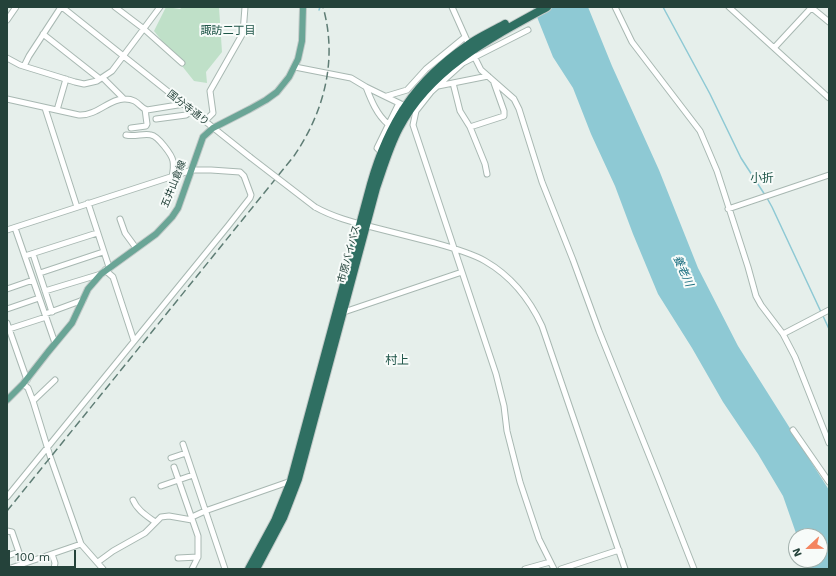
<!DOCTYPE html>
<meta charset="utf-8">
<style>
body{margin:0}
#map{position:relative;width:836px;height:576px;overflow:hidden;background:#e6efeb;font-family:"Work Sans",sans-serif}
canvas{display:block}
.frame{position:absolute;inset:0;border:8px solid #24423a;pointer-events:none}
.north{position:absolute;left:788px;top:528px;width:40px;height:40px;box-sizing:border-box;background:#f7fbf9;border:1px solid #a3b1ad;border-radius:50%;rotate:248deg;font-size:11px;font-weight:700;line-height:16px;text-align:center;color:#24423a}
.north::after{content:'';display:block;margin:auto;width:14px;height:18px;background:#f4845f;clip-path:polygon(50% 0,100% 100%,50% 72%,0 100%)}
.scale{position:absolute;left:8px;top:550px;width:68px;height:18px;box-sizing:border-box;border:2px solid #24423a;border-top:0;padding-left:5px;font-size:12px;line-height:14px;white-space:nowrap;color:#24423a;-webkit-text-stroke:3px #f7fbf9;paint-order:stroke}
</style>
<div id="map">
<canvas width="836" height="576"></canvas>
<div class="frame"></div>
<div class="north">N</div>
<div class="scale">100 m</div>
</div>
<script>
const context = document.querySelector('canvas').getContext('2d');
context.lineJoin = 'round';
function paint(path, color) { context.fillStyle = color; context.fill(path, 'evenodd'); }
function strokePath(path, color, width, dash) { context.strokeStyle = color; context.lineWidth = width; context.lineCap = dash ? 'butt' : 'round'; context.setLineDash(dash || []); context.stroke(path); }
function write(font, color, halo, rows, align = 'center') {
  context.font = font + ' "Work Sans","Noto Sans JP",sans-serif'; context.lineWidth = 4; context.setLineDash([]); context.textBaseline = 'middle'; context.strokeStyle = halo; context.fillStyle = color; for (const [text, x, y, turn = 0] of rows) {
    context.save(); context.translate(x, y); context.rotate((+turn || 0) * Math.PI / 180); context.textAlign = isNaN(turn) ? turn : align; if (halo) context.strokeText(text, 0, 0); context.fillText(text, 0, 0); context.restore();
  }
}
paint(new Path2D(`
 M166,7L180,9L183,7H219L222,52L206,72L207,83L194,81L154,31Z`), '#bfe0c8');
paint(new Path2D(`
 M533,7H588L612,66L659,170L698,268L738,346L829,490V569H808L805,560H820V536H797L783,496L758,454L723,402L692,348L658,294L633,234L615,186L591,134L573,88L553,57Z`), '#8ec9d4');
strokePath(new Path2D(`
 M663,7L710,94L741,158L765,195
 M319,10L320,7
 M767,198L772,207L821,312
 M823,316L829,329`), '#8ec9d4', 1.5);
const minor = new Path2D(`
 M62,7L250,157
 M115,7L144,29L182,63
 M452,7L469,45
 M615,7L632,42L700,131L717,171L748,267L756,296L761,305L783,334L795,357L829,443
 M729,7L829,98
 M812,8L829,22
 M7,20L16,7
 M528,30L463,63L431,92L416,111L413,125L496,374L504,406L507,431L520,482L539,539L554,569
 M43,34L100,79
 M774,48L812,7
 M473,54L481,70L514,99L519,109L542,182L573,260L599,331L659,480L694,569
 M7,58L20,65L75,82L84,84L97,81L112,71L160,7
 M24,66L29,56L61,7
 M295,67L351,78L366,87L405,106
 M103,78L123,98
 M453,83L460,111L470,127L485,164L487,174
 M438,86L488,76
 M366,87C371,100 377,115 388,124
 M387,96L407,90L426,69L465,37
 M7,99L79,115C97,116 110,98 125,99C139,99 139,108 147,110L184,104
 M45,108L77,207
 M57,110L66,79
 M156,119L186,115L192,111
 M205,121L213,113L210,91L243,33L245,7
 M470,127L504,116V111L494,83
 M131,128L146,126L147,124L145,109
 M126,135C134,137 145,133 151,135C158,136 172,155 173,161C174,166 173,172 172,177
 M381,152L377,148L399,103
 M88,203L109,267
 M315,207C333,217 352,222 372,227C391,232 411,237 431,242C449,247 469,252 485,261C511,276 530,300 542,326L625,569
 M728,209L829,175
 M120,219L125,233L136,248
 M15,228L55,343
 M7,230L192,170H211L240,172L244,176L251,195L250,198L228,226L7,497
 M33,254L52,312
 M25,256L97,233
 M105,270L113,277L134,341
 M40,273L103,252
 M7,289L33,280
 M45,291L101,274
 M7,309L39,298
 M344,312L462,272
 M45,314L83,300
 M7,323L27,380
 M9,329L46,317
 M783,334L829,310
 M23,384L28,388L33,401L50,456L81,544L103,569
 M33,401L55,380
 M793,430L829,482
 M183,444L225,569
 M171,458L186,453
 M174,467L198,536V557L192,569
 M161,486L193,475
 M133,500C137,510 147,516 155,522
 M192,517L205,511L291,481
 M7,531L12,532L23,564
 M52,554L55,563L54,569
 M7,556L19,552
 M178,558L198,557
 M98,562L113,551L145,533L161,517L169,516L192,520
 M8,569L81,544
 M525,569L550,562
 M561,569L619,550`);
const major = new Path2D(`
 M7,400L23,384L48,352L72,323L88,289L101,274L156,234L172,217L178,208L184,191L203,137L213,128L250,109L266,100L277,92L289,77L298,59L302,41L303,7`);
const highway = new Path2D(`
 M249,569L275,521L291,481L371,184C388,124 415,81 468,45C479,37 493,31 505,24
 M256,569L283,518L298,479L376,188C383,168 389,147 399,128C430,69 490,38 547,7`);
strokePath(minor, '#a8b8b2', 7);
strokePath(major, '#c2cac8', 8);
strokePath(highway, '#c2cac8', 10);
strokePath(minor, '#fff', 5);
strokePath(major, '#6aa596', 6);
strokePath(highway, '#2f6f62', 8);
strokePath(new Path2D(`
 M7,511L294,156C324,112 338,60 323,7`), '#5f7d75', 1.5, [8, 4]);
const minorBridge = new Path2D(`
 M250,157L315,207`);
strokePath(minorBridge, '#a8b8b2', 7, []);
strokePath(minorBridge, '#fff', 5);
write('10px', '#24423a', '#f7fbf9', [
 ["国分寺通り",188,108,38],
 ["五井山倉線",174,184,-68],
 ["市原バイパス",349,254,-75]
]);
write('11px', '#1f5548', '#f7fbf9', [
 ["諏訪二丁目",228,31]
]);
write('italic 11px', '#1c6f80', '#f7fbf9', [
 ["養老川",683,271,66]
]);
write('12px', '#1f5548', '#f7fbf9', [
 ["小折",762,178],
 ["村上",397,360]
]);
</script>
